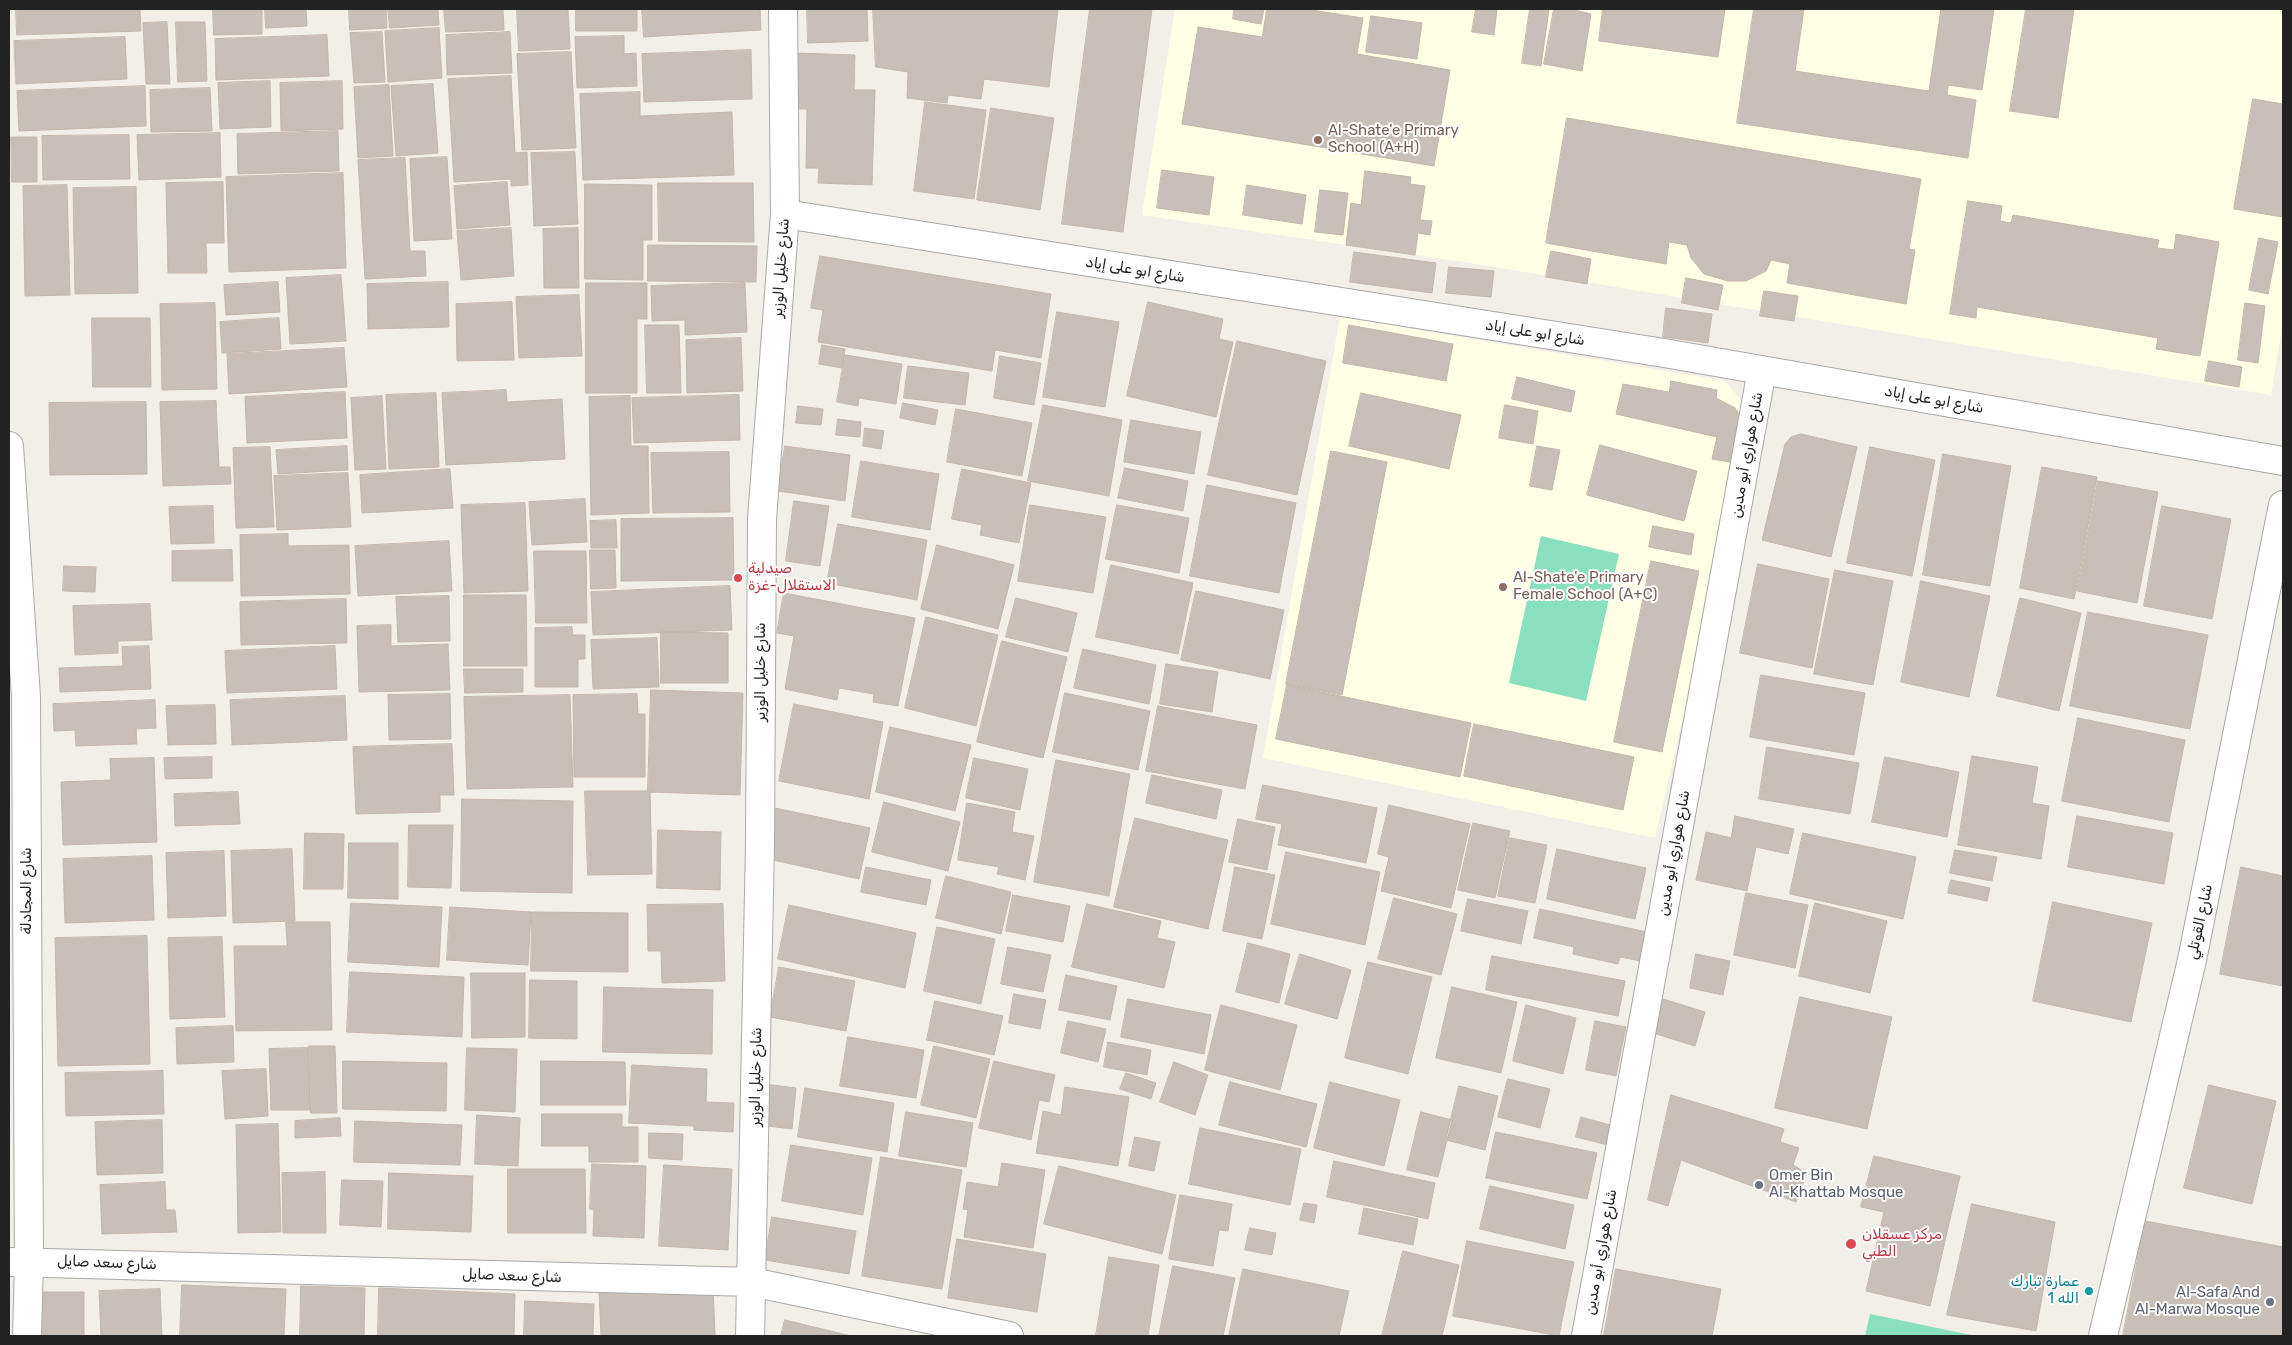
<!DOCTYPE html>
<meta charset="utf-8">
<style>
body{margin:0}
#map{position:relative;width:2292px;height:1345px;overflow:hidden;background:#f2efe9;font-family:Rubik,sans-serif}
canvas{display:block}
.frame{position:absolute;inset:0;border:10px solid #222;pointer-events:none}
</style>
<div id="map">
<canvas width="2292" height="1345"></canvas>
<div class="frame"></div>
</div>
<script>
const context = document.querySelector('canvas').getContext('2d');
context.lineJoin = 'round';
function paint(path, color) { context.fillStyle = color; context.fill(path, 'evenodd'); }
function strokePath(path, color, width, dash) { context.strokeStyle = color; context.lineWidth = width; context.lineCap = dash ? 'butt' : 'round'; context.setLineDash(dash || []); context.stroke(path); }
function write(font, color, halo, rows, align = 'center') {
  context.font = font + ' Rubik,Cairo,sans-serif'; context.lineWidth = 4; context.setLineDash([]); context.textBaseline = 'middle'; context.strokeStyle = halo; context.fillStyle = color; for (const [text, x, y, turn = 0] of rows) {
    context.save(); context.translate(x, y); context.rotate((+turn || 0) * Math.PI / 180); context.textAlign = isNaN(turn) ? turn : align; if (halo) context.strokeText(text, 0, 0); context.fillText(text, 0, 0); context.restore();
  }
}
paint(new Path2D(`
 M1175,9H2283V322L2271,395L1464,262L1142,215Z
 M1340,317L1725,381L1753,415L1655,838L1263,758Z`), '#ffffe5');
paint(new Path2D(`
 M1541,536L1619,554L1586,701L1509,683Z
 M1870,1314L1976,1336H1865Z`), '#88e0be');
const building = new Path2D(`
 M16,9H140L141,31L17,35Z
 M213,9H262V34L214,35Z
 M265,9H306L307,26L266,28Z
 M349,9H386L387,28L350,30Z
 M388,9H438L439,25L390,28Z
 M444,9H503L504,30L446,32Z
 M517,9H568L570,49L519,51Z
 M576,9H637V31H576Z
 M642,9H760L761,30L644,37Z
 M807,9H867L868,41L808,43Z
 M873,9H1058L1049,87L984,79L981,99L948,95L947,103L907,98L908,72L876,67Z
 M1090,9H1152L1123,232L1062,224Z
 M1234,9H1264L1261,24L1233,19Z
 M1267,9H1305L1363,18L1357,54L1450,70L1434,166L1182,124L1198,27L1262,37Z
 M1476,9H1497L1494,35L1472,32Z
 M1530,9H1549L1541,66L1522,63Z
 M1554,9H1578V11L1591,14L1582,71L1544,64Z
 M1603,9H1725L1718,57L1599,41Z
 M1754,9H1804L1795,71L1929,91L1941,9H1994L1982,90L1948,85L1947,95L1976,100L1968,158L1737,123Z
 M2026,9H2074L2058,118L2010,111Z
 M1371,16L1422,23L1417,59L1366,52Z
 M167,22L170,84H146L143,23Z
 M176,22H205L207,81L178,82Z
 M439,28L442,78L388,82L385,31Z
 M382,32L385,82L354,83L350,33Z
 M510,32L512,73L447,75L446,35Z
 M327,35L329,76L216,80L215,39Z
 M624,36V54L636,53L637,86L577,88L575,37Z
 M125,37L127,79L16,84L14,41Z
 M751,50L752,99L644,102L642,54Z
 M571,52L576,148L522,150L517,54Z
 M795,53L855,55L854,90H875L872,185L818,183L819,168H806L807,109H793Z
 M511,76L515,153L527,152L528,185L511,186V179L454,182L448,79Z
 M270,81L271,127L220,129L218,83Z
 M342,81L343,129L281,131L280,83Z
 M433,84L438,153L396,156L391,86Z
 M389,85L393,156L358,158L354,87Z
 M145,86L146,126L19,131L17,91Z
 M210,88L212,131L151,132L150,90Z
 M640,92V116L732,112L734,175L583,180L580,94Z
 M2253,99L2283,104V217L2234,209Z
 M925,102L986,110L974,199L914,191Z
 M991,108L1054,118L1040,210L977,200Z
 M1567,118L1921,179L1909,249L1915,250L1906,304L1787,283L1790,264L1771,260L1766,271L1746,281H1728L1704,274L1691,258L1687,245L1669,242L1666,264L1546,243Z
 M338,131L339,171L238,174L237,134Z
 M220,133L221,177L139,180L137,135Z
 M129,135L130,179L43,180L42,136Z
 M11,137H37V182H12Z
 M575,152L578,224L534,226L531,153Z
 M447,157L452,239L414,241L410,159Z
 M405,158L410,251H425L426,276L365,279L358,160Z
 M1162,170L1214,177L1209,215L1157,208Z
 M1365,171L1411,177L1410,184L1425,186L1420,220L1432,221L1430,235L1418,233L1415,255L1346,245L1351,203L1361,205Z
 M343,173L346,268L229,272L226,177Z
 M223,182L224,243H206L207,273H168L166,183Z
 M507,182L510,225L457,229L454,186Z
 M658,183H753L754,242L659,241Z
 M585,184L652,185V240H643V280L585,279Z
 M67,185L70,295L25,296L23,186Z
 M1247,185L1306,195L1302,224L1243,215Z
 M136,187L138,293L75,294L73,188Z
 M1320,190L1348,193L1343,235L1315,232Z
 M1968,201L2002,206L2000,221L2011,223L2013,215L2159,240L2157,248L2174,250L2176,234L2219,242L2200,356L2156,349L2158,338L1977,307L1976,318L1950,314Z
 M511,228L514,276L461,280L457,231Z
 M578,228L579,288H544L543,229Z
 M2259,238L2278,242L2268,294L2249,290Z
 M648,245L757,246L756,282L648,281Z
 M1551,251L1591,259L1587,284L1546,277Z
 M1354,252L1436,263L1432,293L1350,282Z
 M820,256L1051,294L1041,358L995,350L992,371L818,342L823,310L811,308Z
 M1449,267L1494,271L1491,297L1446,293Z
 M341,275L346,341L290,344L286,278Z
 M1686,278L1723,285L1718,310L1682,303Z
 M278,282L280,312L226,315L224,285Z
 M448,282L449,327L368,329L367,284Z
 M586,283H647V319H637V393H586Z
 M745,283L747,332L685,335V320L652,321L651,286Z
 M1764,291L1798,296L1794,321L1760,316Z
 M579,295L582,356L519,358L516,297Z
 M512,302L514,360L457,361L456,304Z
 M1148,302L1223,319L1219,339L1233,342L1216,417L1127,396Z
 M215,303L217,389L162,390L160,304Z
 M2245,303L2265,306L2258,363L2238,360Z
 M1666,308L1712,314L1708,343L1663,337Z
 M1057,312L1119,322L1105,407L1043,397Z
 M92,318H150L151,387H93Z
 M279,318L281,349L222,353L220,322Z
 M645,325H679L681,393H647Z
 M1349,325L1453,344L1446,381L1343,363Z
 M741,338L743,391L687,393L686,340Z
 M1237,341L1326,361L1297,495L1208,475Z
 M822,345L845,349L842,368L819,364Z
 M344,348L347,387L229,394L227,354Z
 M845,355L902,364L896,404L859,398L858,406L837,402Z
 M1000,356L1041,363L1034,405L994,398Z
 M2209,361L2242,367L2239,387L2205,381Z
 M908,366L969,373L965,405L904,398Z
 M1517,377L1575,391L1571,412L1512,399Z
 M1671,381L1717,390L1716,398L1735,408L1740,416L1742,448L1732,449L1730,462L1712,459L1717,437L1616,414L1623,384L1669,392Z
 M506,390L507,402L562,399L565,459L446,465L442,393Z
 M345,392L347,438L247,443L245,397Z
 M436,393L439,467L389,469L386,395Z
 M1361,393L1461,415L1449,469L1349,446Z
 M739,395L740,440L634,443L632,398Z
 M382,396L386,469L355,470L351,398Z
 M630,396L631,446H648L649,513L591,515L589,397Z
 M216,401L219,467H230L231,484L163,486L160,402Z
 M146,402L147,474L50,475L49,403Z
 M903,403L938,410L935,425L900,418Z
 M1043,405L1122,420L1109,496L1028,481Z
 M1505,405L1538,411L1533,444L1499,438Z
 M798,406L823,409L821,425L796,423Z
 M956,409L1032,423L1022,476L947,462Z
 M838,419L861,422L860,437L836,435Z
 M1131,420L1201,432L1194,474L1124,462Z
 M865,428L884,431L881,449L863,446Z
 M1801,434L1857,447L1831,557L1762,540L1785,444L1791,437Z
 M1600,445L1697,471L1684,521L1587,495Z
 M347,446L348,470L278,474L276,450Z
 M785,446L850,455L845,501L778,491Z
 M1537,446L1560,450L1552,490L1530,486Z
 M270,447L274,527L236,528L233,448Z
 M1870,447L1935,460L1912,576L1847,563Z
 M1331,451L1387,462L1342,695L1286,684Z
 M729,452L730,512L653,513L651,453Z
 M1943,454L2011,466L1990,586L1923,575Z
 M861,461L939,474L930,530L852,517Z
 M2042,467L2097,477L2074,599L2020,588Z
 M1125,468L1188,481L1183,511L1118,498Z
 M450,469L453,508L362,513L360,475Z
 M962,469L1031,483L1019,543L980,535L982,525L952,519Z
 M348,473L351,527L277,530L274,476Z
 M2098,481L2158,492L2137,603L2077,591Z
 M1207,485L1296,503L1279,593L1190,576Z
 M585,499L587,542L532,545L529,502Z
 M794,501L829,506L820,566L786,561Z
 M525,503L528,591L464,593L461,505Z
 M1030,505L1106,517L1093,593L1018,581Z
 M1117,505L1189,518L1179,573L1106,559Z
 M213,506L214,543L171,544L169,507Z
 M2162,506L2231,519L2212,619L2144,606Z
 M733,518L734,580L621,581V519Z
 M616,520L617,548H591L590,521Z
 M838,524L927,540L917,600L827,583Z
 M1653,526L1694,534L1691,555L1649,547Z
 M288,534V546L349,545L350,594L241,596L240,535Z
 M449,541L452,591L358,596L355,546Z
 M937,545L1014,565L998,629L921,609Z
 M232,550L233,581H172V551Z
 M590,550H615L616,588L591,589Z
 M534,551H586L587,623H536Z
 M1651,561L1699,571L1662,752L1614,742Z
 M1758,564L1829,579L1812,668L1740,653Z
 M1111,565L1193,583L1178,654L1096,637Z
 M64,566L96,567L95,592L63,591Z
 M1835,570L1893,581L1873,685L1814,674Z
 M1921,581L1990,596L1969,697L1901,682Z
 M730,586L732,630L593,635L591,592Z
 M1196,591L1284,610L1270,679L1181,660Z
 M784,593L915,618L898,706L873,702L874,694L839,688L837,700L785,689L794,636L777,633Z
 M464,595H526L527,666H464Z
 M449,596L450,641L398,642L396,597Z
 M1016,598L1077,613L1068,652L1006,637Z
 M2020,598L2081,613L2059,711L1997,696Z
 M346,599L347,643L241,645L240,602Z
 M150,604L152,640L118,641V653L75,655L73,606Z
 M2088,612L2208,635L2190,729L2070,706Z
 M926,617L998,635L976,726L905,708Z
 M391,625V646L448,644L450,690L359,692L357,626Z
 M572,627L573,635H585V659H578V687H535V628Z
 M661,632L728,633V683H661Z
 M657,638L659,687L593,689L591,640Z
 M1002,641L1067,657L1043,758L977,742Z
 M149,646L151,689L60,692L59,668L123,666L122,647Z
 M335,646L337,689L227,693L225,651Z
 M1083,649L1156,665L1149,704L1074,688Z
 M1166,664L1218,672L1212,712L1160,704Z
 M464,669H523V692L465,693Z
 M1761,675L1865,693L1854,755L1750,737Z
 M1287,685L1471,723L1460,777L1276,739Z
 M651,690L743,693L740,795L648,792Z
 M1065,693L1150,711L1138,770L1053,752Z
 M450,694L451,739L389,740L388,695Z
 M637,694L638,714H645V777H574L573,695Z
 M570,695L573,787L467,789L464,697Z
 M345,696L347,740L232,745L230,700Z
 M155,700L156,728L136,729L137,744L76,746L75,730L54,731L53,704Z
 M794,704L883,722L869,799L779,781Z
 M215,705L216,744L168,745L166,706Z
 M1158,706L1257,725L1245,789L1146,771Z
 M2078,718L2185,740L2169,822L2062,801Z
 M1474,724L1634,757L1623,810L1464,776Z
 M890,727L971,745L955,811L876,792Z
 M452,744L454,795H440V812L356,814L353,747Z
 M1767,747L1859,763L1850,814L1759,799Z
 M1972,756L2038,767L2032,803L2049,806L2041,859L1958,845Z
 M212,757V778L165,779L164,758Z
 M1885,757L1959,772L1947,837L1872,822Z
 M154,758L157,842L63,845L61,782L111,780L110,759Z
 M974,758L1028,769L1020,810L966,798Z
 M1056,760L1130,774L1109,896L1034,882Z
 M1152,775L1222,790L1216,819L1146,803Z
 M1263,785L1377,808L1366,863L1278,845L1282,824L1256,819Z
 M585,791H650L652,874L588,875Z
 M238,792L240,824L175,826L174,794Z
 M462,799L573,801L572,893L461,891Z
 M884,802L960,822L948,871L872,852Z
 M967,803L1015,812L1012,832L1034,836L1025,880L997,874L999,867L958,860Z
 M1389,805L1470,824L1451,908L1381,891L1389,857L1378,854Z
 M775,808L870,828L859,879L764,858Z
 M1735,816L1794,829L1788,854L1756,847L1747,891L1696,880L1706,832L1731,838Z
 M2077,816L2173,833L2164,884L2068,867Z
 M1135,818L1228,840L1208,929L1114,907Z
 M1238,819L1275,827L1267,870L1229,862Z
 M1473,823L1510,831L1495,898L1458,890Z
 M409,825H453L451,888L408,887Z
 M658,830L721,832L720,890L657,888Z
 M305,833L344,834L343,889H304Z
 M1803,833L1916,857L1903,919L1790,894Z
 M1510,838L1547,845L1535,903L1498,896Z
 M349,843H398V899L348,898Z
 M292,849L295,921L233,923L231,851Z
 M1557,849L1646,868L1635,919L1547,899Z
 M1955,850L1997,857L1992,881L1950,873Z
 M224,851L226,916L168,918L166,853Z
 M1286,852L1380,872L1365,945L1271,924Z
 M152,856L154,920L65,923L63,859Z
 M866,867L931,880L926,905L861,892Z
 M1235,867L1275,875L1262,939L1223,931Z
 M2241,867L2283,876V986L2220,974Z
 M946,876L1011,892L1001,934L936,918Z
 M1951,880L1990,888L1987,901L1948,893Z
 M1746,893L1808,905L1795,968L1734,955Z
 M1013,895L1070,906L1063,942L1006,931Z
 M1394,898L1457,914L1441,975L1378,959Z
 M1468,899L1528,911L1521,944L1461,931Z
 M2053,902L2152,923L2131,1022L2033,1001Z
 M351,903L442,907L439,967L348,962Z
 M1815,903L1887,921L1870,993L1799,976Z
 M723,904L725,981L662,983L661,951H648L647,905Z
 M1087,904L1161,921L1157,938L1175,942L1164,988L1072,967Z
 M789,905L916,933L905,988L778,959Z
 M450,907L531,912L528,965L447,960Z
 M1540,909L1647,932L1641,961L1620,957L1618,964L1573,954L1574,947L1534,938Z
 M532,912L628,913V972L531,971Z
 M286,922H330L332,1030L236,1031L234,946H287Z
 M937,927L995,939L981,1004L924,991Z
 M147,936L150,1064L58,1066L55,938Z
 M222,937L225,1017L170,1019L168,938Z
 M1248,943L1290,954L1279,1003L1236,992Z
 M1008,947L1051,955L1043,992L1001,984Z
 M1300,954L1351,970L1337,1019L1285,1004Z
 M1696,954L1730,961L1723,995L1690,988Z
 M1492,956L1625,981L1618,1016L1486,990Z
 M1368,962L1432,977L1408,1074L1345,1058Z
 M779,967L855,981L846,1031L770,1017Z
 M350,972L464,977L462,1037L347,1032Z
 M471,973H525V1037L472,1038Z
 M1066,975L1117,986L1110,1020L1059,1010Z
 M530,980L577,981V1039L529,1038Z
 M604,987L713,990L712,1054L603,1052Z
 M1452,987L1517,1002L1501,1073L1436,1058Z
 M1014,994L1046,1000L1040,1029L1009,1023Z
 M1800,997L1892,1017L1867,1129L1775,1108Z
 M1128,999L1211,1015L1204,1054L1121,1037Z
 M1663,999L1705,1012L1695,1046L1653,1033Z
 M935,1001L1003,1016L994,1055L927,1040Z
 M1221,1005L1297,1025L1280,1090L1205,1070Z
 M1526,1005L1576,1018L1563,1074L1513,1061Z
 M1068,1021L1106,1029L1098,1062L1061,1053Z
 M1595,1021L1626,1027L1616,1076L1586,1070Z
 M233,1026L234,1062L177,1064L176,1028Z
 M848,1037L924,1050L916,1098L840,1086Z
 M1108,1042L1151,1050L1147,1075L1104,1067Z
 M309,1046H335L337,1113H311Z
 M934,1046L990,1059L976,1118L921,1105Z
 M308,1048L310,1110H271L269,1049Z
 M467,1048L517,1049L515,1112L465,1110Z
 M343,1061L447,1063L446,1111L343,1109Z
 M541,1061L625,1062L626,1105H541Z
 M994,1061L1055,1075L1049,1102L1039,1100L1031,1140L979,1128Z
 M1174,1062L1208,1075L1195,1115L1160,1102Z
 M632,1065L707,1069L706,1102L734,1103L733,1132L694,1130V1126L629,1123Z
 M266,1069L268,1116L225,1119L222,1071Z
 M163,1071L164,1114L66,1116L65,1073Z
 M1126,1073L1156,1083L1151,1099L1120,1089Z
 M1508,1079L1550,1089L1540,1128L1498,1117Z
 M1230,1082L1317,1104L1306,1147L1219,1125Z
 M1330,1082L1400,1100L1384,1166L1314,1148Z
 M764,1084L796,1088L792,1129L759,1125Z
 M2209,1085L2276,1101L2252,1204L2184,1188Z
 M1459,1086L1498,1096L1485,1150L1446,1140Z
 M1065,1087L1129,1097L1118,1166L1036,1153L1043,1111L1061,1115Z
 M805,1088L894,1103L887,1152L798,1137Z
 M1671,1095L1784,1129L1780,1142L1799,1148L1793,1165L1807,1173L1796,1202L1681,1160L1668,1206L1648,1200Z
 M906,1112L973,1123L966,1167L899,1156Z
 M1421,1112L1452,1120L1438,1177L1407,1170Z
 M542,1114H622V1127H638V1162H589V1146H542Z
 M477,1115L520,1118L518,1166L475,1164Z
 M1581,1117L1614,1126L1608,1145L1576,1137Z
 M340,1118L341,1136L295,1138V1121Z
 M162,1120L163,1173L97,1175L95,1122Z
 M355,1121L462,1125L460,1165L354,1162Z
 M278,1124L281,1232L238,1233L236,1125Z
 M1200,1128L1301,1149L1290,1205L1189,1184Z
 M1496,1132L1597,1153L1587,1199L1486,1178Z
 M649,1133L683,1134L682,1160L649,1158Z
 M1135,1137L1160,1142L1154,1171L1129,1166Z
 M791,1145L872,1158L863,1215L782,1201Z
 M1874,1156L1960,1176L1930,1306L1866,1291L1884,1212L1861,1207Z
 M881,1157L962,1170L942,1289L862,1276Z
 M1334,1161L1435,1183L1428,1219L1327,1197Z
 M1002,1163L1045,1170L1033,1248L964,1237L968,1210L963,1209L967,1182L998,1187Z
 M592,1164L646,1166L644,1238L593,1236L594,1210L590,1209Z
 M664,1165L732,1169L728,1250L659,1246Z
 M1059,1166L1176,1195L1162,1254L1044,1224Z
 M508,1169H585L586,1233H508Z
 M325,1172L326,1233H283L282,1173Z
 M389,1173L473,1176L471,1232L388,1229Z
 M342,1180L383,1181L381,1227L340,1225Z
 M165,1182L166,1210H175L177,1232L102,1234L100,1185Z
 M1490,1186L1574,1205L1565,1249L1480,1229Z
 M1180,1195L1232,1204L1228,1231L1219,1230L1213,1266L1169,1259Z
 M1304,1203L1317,1205L1314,1223L1300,1220Z
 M1972,1204L2055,1222L2036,1331L1947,1315Z
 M1364,1208L1418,1219L1413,1245L1359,1234Z
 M772,1217L856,1231L849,1274L765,1260Z
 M2145,1221L2283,1247V1336H2123Z
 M1250,1228L1276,1233L1272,1255L1245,1250Z
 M957,1239L1046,1254L1037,1312L948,1298Z
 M1467,1241L1574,1262L1559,1336L1453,1316Z
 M1403,1251L1459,1265L1442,1336H1382Z
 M1109,1257L1159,1265L1148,1336H1096Z
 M1173,1266L1235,1278L1223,1336H1159Z
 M1243,1269L1349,1291L1339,1336H1229Z
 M1616,1269L1721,1289L1712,1336H1604Z
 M182,1285L286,1289L284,1336H180Z
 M301,1286L365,1288L364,1336H300Z
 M713,1286L715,1336H601L599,1290Z
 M379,1288L515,1294L514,1336H378Z
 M160,1289L162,1336H101L99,1291Z
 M39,1292H84V1336H39Z
 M525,1301L594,1304L593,1336H524Z
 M785,1320L851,1336H781Z`);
paint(building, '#c7bfb8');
strokePath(building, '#c4b6ab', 1);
const street = new Path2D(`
 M785,214L1664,353L2283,461
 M9,446L26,697L29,1261L27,1336
 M9,1262L752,1282L1009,1336
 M750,1336L760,843L762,519L785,214L783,9
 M1586,1336L1762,370
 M2103,1336L2192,960L2283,505`);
strokePath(street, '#a9a9a9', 30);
strokePath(street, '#fff', 28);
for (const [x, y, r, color] of [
 [1318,140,5,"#8d6e63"],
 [738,578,5,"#e0444e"],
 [1503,587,5,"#8d6e63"],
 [1759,1185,5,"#6b7280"],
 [1851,1244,6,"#e0444e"],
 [2089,1291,5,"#0f9aa8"],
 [2270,1302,5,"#6b7280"]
]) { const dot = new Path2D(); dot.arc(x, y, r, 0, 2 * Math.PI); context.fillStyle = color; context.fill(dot); strokePath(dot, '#fff', 2); }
write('15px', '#785e54', '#fff', [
 ["Al-Shate'e Primary",1328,131],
 ["School (A+H)",1328,148],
 ["Al-Shate'e Primary",1513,578],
 ["Female School (A+C)",1513,595]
], 'left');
write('15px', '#222', '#fff', [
 ["شارع خليل الوزير",781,268,-86],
 ["شارع ابو على إياد",1135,270,9],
 ["شارع ابو على إياد",1535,333,9],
 ["شارع ابو على إياد",1934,400,10],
 ["شارع هواري أبو مدين",1747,455,-80],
 ["شارع خليل الوزير",761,672,-90],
 ["شارع هواري أبو مدين",1674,853,-80],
 ["شارع المجادلة",27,891,-90],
 ["شارع القوتلي",2200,922,-78],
 ["شارع خليل الوزير",756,1077,-89],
 ["شارع هواري أبو مدين",1601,1252,-80],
 ["شارع سعد صايل",107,1263,2],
 ["شارع سعد صايل",512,1276,2]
]);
write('15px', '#be3a42', '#fff', [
 ["صيدلية",748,569],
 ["الاستقلال-غزة",748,586],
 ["مركز عسقلان",1862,1235],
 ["الطبي",1862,1252]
], 'left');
write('15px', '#5b616d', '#fff', [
 ["Omer Bin",1769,1176],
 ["Al-Khattab Mosque",1769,1193],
 ["Al-Safa And",2260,1293,"right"],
 ["Al-Marwa Mosque",2260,1310,"right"]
], 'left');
write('15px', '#0d838f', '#fff', [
 ["عمارة تبارك",2079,1282],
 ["الله 1",2079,1299]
], 'right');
</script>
